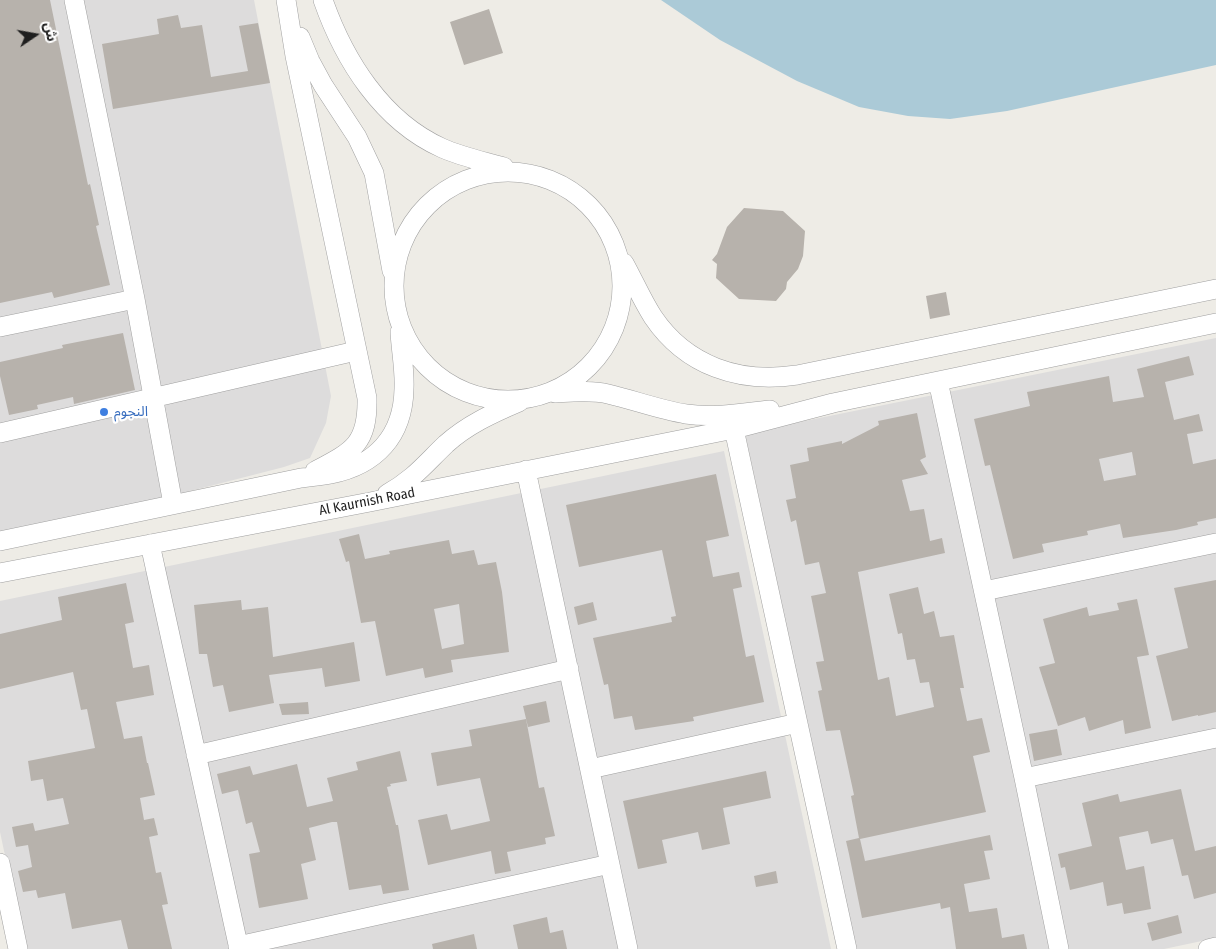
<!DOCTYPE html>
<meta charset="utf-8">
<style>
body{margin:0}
#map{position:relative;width:1216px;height:949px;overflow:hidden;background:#eeece6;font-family:"Fira Sans Condensed","Noto Sans Arabic",sans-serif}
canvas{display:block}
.north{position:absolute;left:10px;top:10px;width:50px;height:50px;-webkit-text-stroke:4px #fff;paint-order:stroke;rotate:78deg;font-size:14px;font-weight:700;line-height:20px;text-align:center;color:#1f1f1f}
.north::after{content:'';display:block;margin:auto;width:18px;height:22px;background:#1f1f1f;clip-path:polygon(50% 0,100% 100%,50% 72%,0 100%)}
</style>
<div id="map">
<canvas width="1216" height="949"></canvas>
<div class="north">ش</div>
</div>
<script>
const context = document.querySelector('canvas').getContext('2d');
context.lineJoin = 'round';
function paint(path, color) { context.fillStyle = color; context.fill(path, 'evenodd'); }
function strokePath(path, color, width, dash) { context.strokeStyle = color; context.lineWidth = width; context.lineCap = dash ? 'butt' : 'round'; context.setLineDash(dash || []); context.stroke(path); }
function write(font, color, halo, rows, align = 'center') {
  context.font = font + ' "Fira Sans Condensed","Noto Sans Arabic",sans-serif'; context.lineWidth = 4.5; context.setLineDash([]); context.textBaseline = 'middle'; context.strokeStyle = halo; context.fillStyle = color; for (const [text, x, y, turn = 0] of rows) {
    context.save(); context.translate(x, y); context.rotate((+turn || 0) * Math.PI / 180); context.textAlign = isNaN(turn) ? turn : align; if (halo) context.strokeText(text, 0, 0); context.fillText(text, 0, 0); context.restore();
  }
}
paint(new Path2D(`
 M0,0H254L331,396L326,423L310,458L284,467L175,495L0,533Z
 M1216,338V938L1164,949H856L745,433Z
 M724,451L831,949H25L0,832V601Z`), '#dddcdc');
paint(new Path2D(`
 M661,0H1216V65L1007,111L950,119L908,116L859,107L797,81L720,40Z`), '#abcad7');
paint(new Path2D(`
 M0,0H50L88,185L90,184L99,225L96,226L110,285L54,298L52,292L0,303Z
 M489,9L503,53L464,65L450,22Z
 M178,15L181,28L202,25L211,77L248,71L239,26L258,23L270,83L113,109L102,44L159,34L157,19Z
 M744,208L783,211L805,231L803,256L798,269L787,282L786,289L776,301L739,299L716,278L717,264L712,260L717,254L727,227Z
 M946,292L950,315L930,319L926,296Z
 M123,333L135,390L74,404L73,397L37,405L38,409L9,415L0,376V362L63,348L62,345Z
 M1189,356L1194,375L1165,382L1174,420L1199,414L1203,431L1187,434L1193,464L1216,459V518L1197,522L1198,525L1176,530L1123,538L1120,524L1087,531L1088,535L1042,544L1044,552L1013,559L990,465L985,466L974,419L1030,406L1027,392L1109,376L1113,402L1144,397L1137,369ZM1132,452L1136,475L1104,481L1099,459Z
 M917,413L926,457L920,460L928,474L902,480L910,511L924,509L930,541L942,538L945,553L858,572L878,680L889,677L896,716L934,707L929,682L920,683L915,659L907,660L902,633L898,634L889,594L918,587L924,614L934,611L940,637L954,635L964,688H960L967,721L982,718L990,752L973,756L986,812L860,839L865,861L990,835L993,850L984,851L990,879L964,884L969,912L997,908L1002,938L1024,934L1027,949H956L950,907L941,909L940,903L862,918L849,854L846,841L859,838L851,796L854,795L840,730L826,731L818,691L822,690L816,662L824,661L811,596L826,593L819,562L805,565L796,520L791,522L786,500L796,498L790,465L809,461L807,448L842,441V444L879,425L878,421Z
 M716,474L729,536L706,541L713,577L739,572L742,587L733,589L746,657L754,655L764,702L693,717L694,721L635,730L632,716L614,719L608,684L604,685L593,638L672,622L671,617L676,616L662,550L579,567L566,505Z
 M359,534L365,559L390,554L389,551L449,540L452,554L474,550L478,565L496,562L502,592L509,652L451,660L453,672L425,678L423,668L386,676L375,621L361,623L349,561L346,562L339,539ZM459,604L464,644L442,649L434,609Z
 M1216,580V712L1198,716V715L1172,721L1156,656L1188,648L1174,588Z
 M126,583L134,622L125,624L133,668L149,665L154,695L116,702L124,739L142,736L147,763H148L155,795L140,798L144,820L154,818L158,835L149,837L156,873L161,872L168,904L162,905L172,949H128L121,920L72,929L65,893L38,898L36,890L23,892L18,871L32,867L28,845L16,847L12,827L33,823L35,831L69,824L63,798L47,801L43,779L31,781L28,761L95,748L87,709L81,710L73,672L0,689V634L62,620L58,597Z
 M1137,599L1149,655L1137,657L1151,728L1125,734L1123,720L1089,731L1085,717L1058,726L1039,667L1055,663L1043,619L1087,607L1089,616L1119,610L1117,603Z
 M241,600L242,610L268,607L273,657L354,642L360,681L325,687L322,668L269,675L274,703L229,712L223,685L213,687L207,654H199L194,605Z
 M593,602L597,620L578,625L574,607Z
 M546,701L550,722L528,727L523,706Z
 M308,702L309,714L282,715L279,704Z
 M526,719L539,788L544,787L555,836L545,838L546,844L507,852L511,871L495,874L491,851L428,865L418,820L447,814L451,830L490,821L480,778L437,786L431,753L472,746L469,730Z
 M1057,729L1062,755L1034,761L1029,734Z
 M400,751L407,781L390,784L391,786L387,787L396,825H398L409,890L383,894L381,885L349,890L337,822H332L309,828L316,860L301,864L308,899L259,908L249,854L260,852L252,822L246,824L238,790L222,794L217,774L250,766L253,775L297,764L307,807L333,801L327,778L358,770L356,762Z
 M766,771L771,798L723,808L730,844L702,850L698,832L662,840L667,863L638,869L623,801Z
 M1181,789L1195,851L1216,846V893L1194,899L1188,875L1182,876L1173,839L1151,844L1148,831L1119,837L1126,870L1144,866L1151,909L1124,914L1122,903L1107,906L1103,882L1070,890L1065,867L1061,868L1058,854L1092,846L1082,803L1118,794L1120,802Z
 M776,871L778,883L756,887L754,876Z
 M1178,915L1182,933L1152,941L1147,923Z
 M547,917L550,933L563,930L567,949H518L513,925Z
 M474,934L477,949H433L432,944Z`), '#b7b2ac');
const minor = new Path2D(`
 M74,0L135,299L173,504
 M286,0L295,56L367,398C368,444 353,451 315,471
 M323,0C344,60 382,121 442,148C462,157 483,161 504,167
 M300,37L310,61L323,85L357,137L374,173L392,271
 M394 286a114 114 0 1 1 228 0a114 114 0 1 1-228 0Z
 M624,263C634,281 642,300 653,317C686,366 740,384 797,375L1216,289
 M0,327L135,299
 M938,381L1024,778L1059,949
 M555,393C573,392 591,390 608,394C634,400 660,410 686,414C714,418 742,413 770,410
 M734,429L847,949
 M0,433L356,351
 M526,470L628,949
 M387,494C414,479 425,464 446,444C467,425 493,413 519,402
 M0,541L301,478C311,477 321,476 331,474C376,465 403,436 404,389C405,370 401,351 400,332
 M150,544L239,949
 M0,573L370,502L734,429L833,403L1216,323
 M984,591L1216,543
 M196,755L569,669
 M590,769L798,723
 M1024,778L1216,738
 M0,863L18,949
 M238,946L610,864
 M1208,949L1216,947`);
strokePath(minor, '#a0a0a0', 20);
strokePath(minor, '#fff', 19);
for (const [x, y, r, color] of [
 [104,412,5,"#3f7fe0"]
]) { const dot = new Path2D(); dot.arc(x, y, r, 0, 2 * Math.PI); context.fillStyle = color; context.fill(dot); strokePath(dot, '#fff', 2); }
write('14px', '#366cbe', '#fff', [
 ["النجوم",114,412]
], 'left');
write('14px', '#1f1f1f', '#fff', [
 ["Al Kaurnish Road",367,502,-11]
]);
</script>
